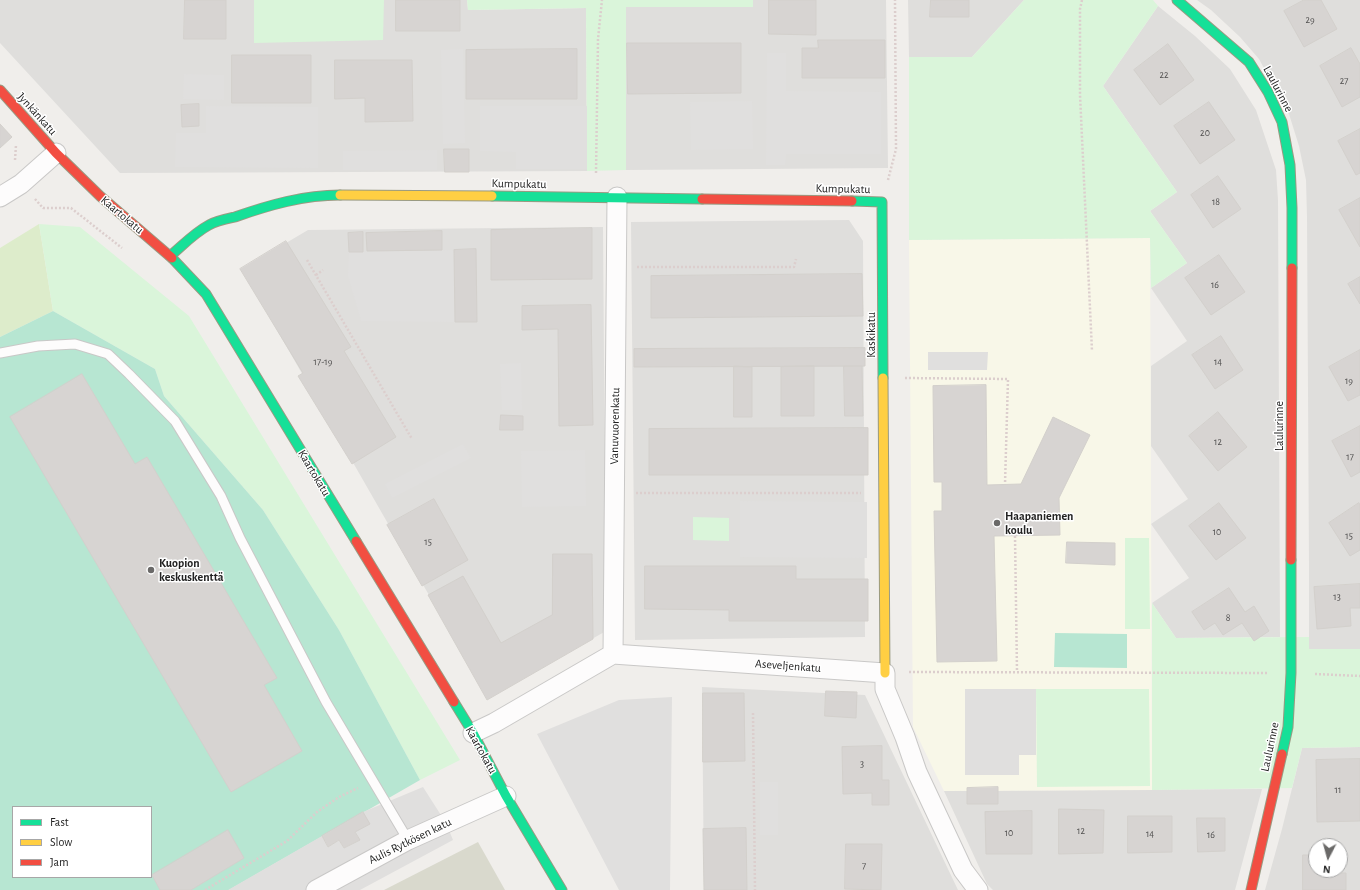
<!DOCTYPE html>
<meta charset="utf-8">
<style>
body{margin:0}
#map{position:relative;width:1360px;height:890px;overflow:hidden;background:#f0eeeb;font-family:"Alegreya Sans",sans-serif}
canvas{display:block}
.legend{position:absolute;left:12px;top:806px;width:140px;height:72px;box-sizing:border-box;background:#fff;border:1px solid #a7a7a7;margin:0;padding:5px 7px;list-style:none;font-size:12px;color:#222}
.legend li{display:flex;align-items:center;gap:8px;height:20px}
.legend b{width:20px;border:1px solid #a7a7a7}
.north{position:absolute;left:1308px;top:838px;width:40px;height:40px;box-sizing:border-box;background:#fff;border:1px solid #a7a7a7;border-radius:50%;rotate:186deg;font-size:11px;font-weight:700;line-height:16px;text-align:center;color:#222}
.north::after{content:'';display:block;margin:auto;width:14px;height:18px;background:#6a6968;clip-path:polygon(50% 0,100% 100%,50% 72%,0 100%)}
</style>
<div id="map">
<canvas width="1360" height="890"></canvas>
<ul class="legend">
<li><b style="height:5px;background:#16e098"></b>Fast</li>
<li><b style="height:5px;background:#ffcf43"></b>Slow</li>
<li><b style="height:5px;background:#f24e42"></b>Jam</li>
</ul>
<div class="north">N</div>
</div>
<script>
const context = document.querySelector('canvas').getContext('2d');
context.lineJoin = 'round';
function paint(path, color) { context.fillStyle = color; context.fill(path, 'evenodd'); }
function strokePath(path, color, width, dash) { context.strokeStyle = color; context.lineWidth = width; context.lineCap = dash ? 'butt' : 'round'; context.setLineDash(dash || []); context.stroke(path); }
function write(font, color, halo, rows, align = 'center') {
  context.font = font + ' "Alegreya Sans",sans-serif'; context.lineWidth = 3; context.setLineDash([]); context.textBaseline = 'middle'; context.strokeStyle = halo; context.fillStyle = color; for (const [text, x, y, turn = 0] of rows) {
    context.save(); context.translate(x, y); context.rotate((+turn || 0) * Math.PI / 180); context.textAlign = isNaN(turn) ? turn : align; if (halo) context.strokeText(text, 0, 0); context.fillText(text, 0, 0); context.restore();
  }
}
paint(new Path2D(`
 M0,0H467L468,10L586,8L587,171L120,173L0,43Z
 M753,0H886L888,168L626,170V7H752Z
 M908,0H1024L972,57H909Z
 M1197,0H1360V649H1309V565L1307,217L1306,180L1299,146L1289,114L1259,59L1240,37L1211,10Z
 M1158,6L1195,36L1230,69L1256,110L1276,170L1278,200L1280,637L1176,638L1152,603L1189,578L1151,524L1188,499L1151,446V366L1187,341L1151,288L1187,263L1150,211L1177,192L1103,86Z
 M849,220L863,241L865,637L635,640L631,222Z
 M603,227L606,631L488,698L242,269L308,230Z
 M702,687L865,695L958,890H704Z
 M1360,747V890H1265L1282,829L1302,748ZM1316,846H1340V870H1316Z
 M1262,789L1235,890H993L987,884L944,791Z`), '#dfdedc');
paint(new Path2D(`
 M1150,238L1152,790L944,791L913,727L909,240Z`), '#f8f7e8');
paint(new Path2D(`
 M478,842L505,890H384Z`), '#d9d9cd');
paint(new Path2D(`
 M39,224L53,311L0,337V248Z`), '#ddeccb');
paint(new Path2D(`
 M254,0H384L383,40L254,43Z
 M467,0H753V7H626V170L587,171L586,8L468,10Z
 M1024,0H1153L1158,6L1103,86L1177,192L1150,211L1187,263L1151,288L1150,238L909,240V57H972Z
 M39,224L80,227L189,316L460,760L420,780L339,630L263,510L164,396L155,369L53,311Z
 M693,517L729,518V541L693,540Z
 M1125,538H1149L1150,629H1125Z
 M1152,603L1176,638L1309,637V649H1360V747L1302,748L1292,788L1152,790Z
 M1036,689H1149L1150,786L1037,787Z`), '#daf5da');
paint(new Path2D(`
 M53,311L155,369L164,396L263,510L339,630L420,780L229,890H0V337ZM13,807H151V877H13Z
 M1055,633L1127,634V668L1054,667Z`), '#b7e6d2');
paint(new Path2D(`
 M463,49L465,143L443,144L441,50Z
 M767,53H786V91L881,92V154H786L785,165H766Z
 M184,74L224,75V100L183,99Z
 M752,101L753,149L691,150L690,102Z
 M206,106L318,107V168L175,167L176,133H206Z
 M480,106H587V169H516V152L480,151Z
 M437,150V170H343V151Z
 M454,250L455,322L361,321L348,276L349,252Z
 M928,352H988L987,370H928Z
 M521,363L522,410H502L500,364Z
 M463,444L471,458L392,498L385,484Z
 M585,450L586,506L522,507L521,451Z
 M740,501L867,502V558L740,557Z
 M965,689H1036V755H1019V775H965Z
 M672,697L670,890H619L537,734L619,700Z
 M760,782H778V835H760Z
 M423,787L446,823L453,840L360,890H228L322,836L328,847L339,840L344,848L359,840L355,832L363,812Z`), '#e0dfde');
const building = new Path2D(`
 M185,0H226V39H184Z
 M396,0H460V31H396Z
 M769,0H816V35L769,34Z
 M931,0H969V17H930Z
 M1304,0H1321L1337,29L1304,47L1284,11Z
 M818,40H885V78H802V48H818Z
 M627,43H741V93L628,94Z
 M1168,44L1194,80L1160,105L1134,70Z
 M1351,48L1360,64V97L1342,107L1320,66Z
 M577,49V99H466V50Z
 M232,55H311V103H232Z
 M335,60H412L413,121L365,122V98L335,99Z
 M1209,102L1235,140L1200,164L1174,126Z
 M199,104V126L182,127L181,105Z
 M0,124L12,137L0,148Z
 M1360,129V173L1356,175L1338,141Z
 M444,149H469V172H445Z
 M1218,176L1241,209L1213,228L1191,195Z
 M1360,198V247L1339,210Z
 M592,228V279L491,280V230Z
 M442,231V250L367,251L366,233Z
 M363,232V252H349L348,233Z
 M286,241L351,347L344,351L396,437L352,464L298,376L303,373L240,269Z
 M476,249L477,322H455L454,250Z
 M1219,255L1245,292L1211,315L1185,278Z
 M862,274L863,316L651,318V276Z
 M1360,277V304L1348,284Z
 M591,305L593,425L559,426L558,329L522,330V306Z
 M1221,336L1243,370L1215,389L1192,355Z
 M865,348V366L634,367V349Z
 M1360,350V395L1348,401L1329,367Z
 M734,366L752,367V417H734Z
 M814,366V416H781V367Z
 M844,366H862L863,416H845Z
 M82,374L135,464L147,457L277,678L264,685L302,751L231,792L10,417Z
 M986,385L987,485L1021,484L1053,417L1090,435L1059,498L1060,535L994,536L997,661L937,662L934,511H942V482H934L933,386Z
 M1218,412L1247,447L1218,471L1189,436Z
 M501,415L523,416V430H500Z
 M1360,426V472L1351,477L1332,441Z
 M868,428V475H649V429Z
 M434,499L468,560L422,586L387,525Z
 M1219,503L1246,538L1216,560L1189,526Z
 M1359,503L1360,505V550L1350,556L1329,523Z
 M1067,542L1115,543V565L1066,563Z
 M553,554H592L593,639L487,700L428,595L463,576L501,643L552,615Z
 M645,566H796V579H868V621H729V610L645,609Z
 M1360,584V608H1350L1351,626L1317,629L1314,587Z
 M1229,588L1245,612L1254,606L1269,631L1254,641L1242,623L1223,635L1215,623L1204,630L1192,612Z
 M826,691L857,692L856,718L825,716Z
 M703,693H744L745,761L703,762Z
 M882,746V780H889V805H872V793L843,794L842,747Z
 M1360,759V821L1317,822L1316,760Z
 M998,787V804H967V788Z
 M1059,809L1104,810L1103,853L1059,854Z
 M1032,811V854H986L985,812Z
 M363,812L370,824L355,832L360,840L344,848L339,840L328,847L322,836Z
 M1128,816H1172V852L1128,853Z
 M1197,818H1225V851L1198,852Z
 M746,828L747,890H704L703,829Z
 M228,830L244,858L191,890H160L152,875Z
 M846,844H882L881,890L845,889Z
 M1303,855H1316V870H1336V873H1346V890H1303Z`);
paint(building, '#d7d4d2');
strokePath(building, '#d3d0cc', 1);
const lane = new Path2D(`
 M0,353L38,346L75,344L108,354L129,374L175,421L221,496L240,538L326,702L408,840`);
const street = new Path2D(`
 M0,197L21,184L56,153
 M613,654L617,197
 M473,733L494,723L613,654L885,673V689L905,737L917,772L963,870L978,890
 M316,890L408,840L506,796`);
const fast = new Path2D(`
 M1177,0L1249,62L1268,92L1282,122L1290,165L1292,208V268
 M492,196L702,199
 M852,201L882,202L883,378
 M170,256C182,246 194,233 209,225C216,221 226,219 235,217C269,205 304,195 340,195
 M172,258L206,294L356,541
 M454,702L473,733L506,796L562,890
 M1282,754L1288,727L1291,673V560`);
const slow = new Path2D(`
 M340,195L492,196
 M883,378L885,673`);
const jam = new Path2D(`
 M0,90L56,153L100,196L172,258
 M702,199L852,201
 M356,541L454,702
 M1291,560L1292,268
 M1251,890L1282,754`);
strokePath(lane, '#c9c8c7', 11);
strokePath(street, '#c9c8c7', 21);
strokePath(fast, '#999a82', 11);
strokePath(slow, '#999a82', 11);
strokePath(jam, '#999a82', 11);
strokePath(new Path2D(`
 M1082,0L1080,9V95L1092,351
 M15,160L16,145
 M596,173L598,39L602,0
 M888,180L896,149L895,0
 M35,199L43,208H71L122,248
 M307,260L412,439
 M637,267H794L796,259
 M316,275L323,270
 M905,378L1008,379L1005,484
 M636,493H861
 M1015,536L1017,672
 M909,672L1268,673
 M1315,674L1360,676
 M753,713L755,890
 M205,890L287,841L317,812L339,797L358,788`), '#dccecd', 2.5, [2, 2]);
strokePath(lane, '#fdfcfc', 9);
strokePath(street, '#fdfcfc', 19);
strokePath(fast, '#16e098', 9);
strokePath(slow, '#ffcf43', 9);
strokePath(jam, '#f24e42', 9);
for (const [x, y, r, color] of [
 [997,523,4,"#6a6968"],
 [151,570,4,"#6a6968"]
]) { const dot = new Path2D(); dot.arc(x, y, r, 0, 2 * Math.PI); context.fillStyle = color; context.fill(dot); strokePath(dot, '#fff', 1.5); }
write('10px', '#4f4e4e', null, [
 ["29",1310,20],
 ["22",1164,75],
 ["27",1344,81],
 ["20",1205,133],
 ["18",1216,202],
 ["16",1215,285],
 ["17-19",323,362],
 ["14",1218,362],
 ["19",1349,381],
 ["12",1218,442],
 ["17",1350,457],
 ["10",1217,532],
 ["15",1349,536],
 ["15",428,542],
 ["13",1337,597],
 ["8",1228,618],
 ["3",862,764],
 ["11",1338,790],
 ["12",1081,831],
 ["10",1009,833],
 ["14",1150,834],
 ["16",1211,835],
 ["7",864,866]
]);
write('12px', '#222', '#fff', [
 ["Laulurinne",1278,89,62],
 ["Jynkänkatu",37,114,48],
 ["Kumpukatu",519,184,1],
 ["Kumpukatu",843,189,1],
 ["Kaartokatu",122,215,40],
 ["Kaskikatu",871,335,-90],
 ["Vanuvuorenkatu",615,426,-89],
 ["Laulurinne",1279,426,-90],
 ["Kaartokatu",314,473,59],
 ["Aseveljenkatu",788,666,4],
 ["Laulurinne",1270,747,-78],
 ["Kaartokatu",481,750,61],
 ["Aulis Rytkösen katu",410,841,-26]
]);
write('bold 12px', '#222', '#fff', [
 ["Haapaniemen",1005,516],
 ["koulu",1005,530],
 ["Kuopion",159,563],
 ["keskuskenttä",159,577]
], 'left');
</script>
